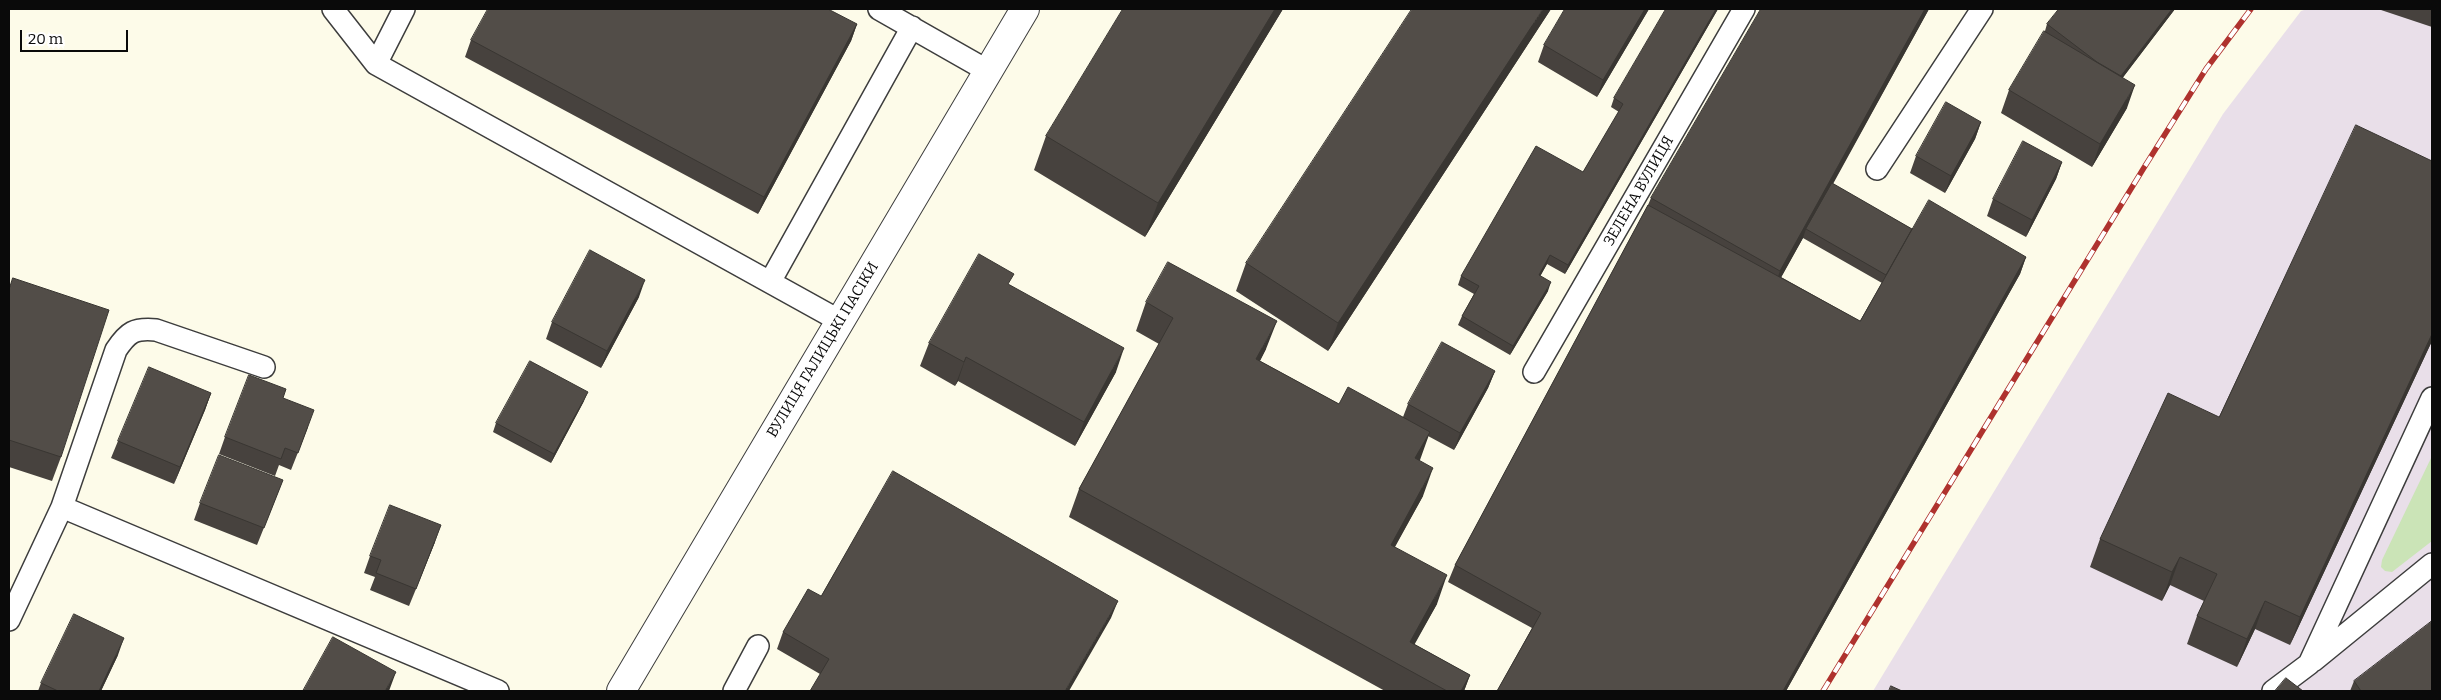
<!DOCTYPE html>
<meta charset="utf-8">
<style>
body{margin:0}
#map{position:relative;width:2441px;height:700px;overflow:hidden;background:#fdfbe9;font-family:Bitter,serif}
canvas{display:block}
.frame{position:absolute;inset:0;border:10px solid #0a0a0a;pointer-events:none}
.scale{position:absolute;left:20px;top:30px;width:108px;height:22px;box-sizing:border-box;border:2px solid #0a0a0a;border-top:0;padding-left:6px;font-size:15px;line-height:18px;white-space:nowrap;color:#0a0a0a;-webkit-text-stroke:4px #fff;paint-order:stroke}
</style>
<div id="map">
<canvas width="2441" height="700"></canvas>
<div class="frame"></div>
<div class="scale">20 m</div>
</div>
<script>
const context = document.querySelector('canvas').getContext('2d');
context.lineJoin = 'round';
function paint(path, color) { context.fillStyle = color; context.fill(path, 'evenodd'); }
function strokePath(path, color, width, dash) { context.strokeStyle = color; context.lineWidth = width; context.lineCap = dash ? 'butt' : 'round'; context.setLineDash(dash || []); context.stroke(path); }
function write(font, color, halo, rows, align = 'center') {
  context.font = font + ' Bitter,serif'; context.lineWidth = 5; context.setLineDash([]); context.textBaseline = 'middle'; context.strokeStyle = halo; context.fillStyle = color; for (const [text, x, y, turn = 0] of rows) {
    context.save(); context.translate(x, y); context.rotate((+turn || 0) * Math.PI / 180); context.textAlign = isNaN(turn) ? turn : align; if (halo) context.strokeText(text, 0, 0); context.fillText(text, 0, 0); context.restore();
  }
}
paint(new Path2D(`
 M2307,9H2432V691H1873L2223,114L2301,11Z`), '#e9dfe9');
paint(new Path2D(`
 M2432,456V541L2392,572L2385,571L2381,567L2382,560Z`), '#cbe4b7');
const lane = new Path2D(`
 M333,9L376,64L840,321
 M879,9L988,71
 M376,64L404,9
 M1877,169L1982,9
 M770,282L912,27
 M264,367L156,330C134,328 128,332 116,350L62,507L498,691
 M1534,372L1744,9
 M9,620L62,507
 M2313,661L2432,564
 M734,691L758,646
 M2273,691L2309,664L2432,398`);
const street = new Path2D(`
 M621,691L1025,9`);
strokePath(lane, '#3d3d3d', 24);
strokePath(street, '#3d3d3d', 30);
strokePath(lane, '#fff', 21);
strokePath(street, '#fff', 28);
const rail = new Path2D(`
 M1823,691L2145,166L2206,69L2251,9`);
strokePath(rail, '#af322e', 5.5);
strokePath(rail, '#fff', 4, [11]);
paint(new Path2D(`
 M1123,9H1283L1145,237L1034,170L1046,136Z
 M1551,9L1328,351L1236,291L1246,263Z
 M1565,9H1649L1597,97L1538,62L1544,45Z
 M1666,9H1718L1565,274L1547,264L1540,276L1548,291L1510,355L1458,325L1462,316L1474,294L1458,285L1461,276L1583,172L1619,112L1611,107L1614,98Z
 M1761,9H1929L1833,184L1912,229L2026,257L2020,274L1786,691H1497L1532,628L1448,582L1455,565L1648,205L1651,198ZM1803,238L1882,283L1860,321L1781,277Z
 M2059,9H2175L2123,77L2127,108L2092,167L2001,113L2009,90L2045,31L2047,24Z
 M2382,9H2432V27L2381,10Z
 M857,24L851,41L758,214L465,57L471,40Z
 M1981,122L1975,139L1945,193L1910,173L1916,156Z
 M2432,161V341L2290,645L2255,629L2237,667L2187,644L2197,616L2204,601L2170,585L2162,601L2090,567L2100,539L2219,417Z
 M2062,162L2056,179L2026,237L1987,216L1993,199Z
 M13,278L61,457L52,481L9,467V289Z
 M1010,285L1116,372L1075,446L958,381L955,386L920,366L929,343Z
 M639,297L601,368L546,339L552,322Z
 M1146,302L1266,349L1260,361L1339,404L1403,417L1408,404L1495,371L1488,388L1454,450L1428,436L1419,460L1423,496L1395,547L1437,604L1414,644L1470,675L1464,691H1385L1069,517L1079,489L1159,344L1136,331Z
 M211,393L205,410L174,484L111,458L118,441Z
 M283,398L308,427L291,470L279,465L275,476L219,454L225,437Z
 M584,401L551,463L493,432L496,423Z
 M283,480L257,545L194,520L200,503Z
 M435,542L409,606L370,590L375,577L364,573L370,556Z
 M821,596L1111,618L820,674L777,649L783,632Z
 M118,655L101,691H38L41,683Z
 M2354,681L2432,691H2350Z`), '#47423e');
paint(new Path2D(`
 M1275,9H1283L1145,237L1158,203Z
 M1543,9H1551L1328,351L1338,323Z
 M1645,9H1649L1597,97L1603,80Z
 M1716,9H1718L1565,274L1568,265Z
 M1925,9H1929L1807,230L1806,229L1803,238L1772,294L1780,271Z
 M2172,9H2175L2115,88L2118,79Z
 M857,24L851,41L758,214L764,197Z
 M2135,85L2127,108L2092,167L2100,144Z
 M1981,122L1975,139L1945,193L1951,176Z
 M2062,162L2056,179L2026,237L2032,220Z
 M1550,255L1547,264L1536,284L1539,275Z
 M2026,257L2020,274L1786,691H1783Z
 M645,280L639,297L601,368L607,351Z
 M1551,282L1548,291L1510,355L1513,346Z
 M1277,321L1266,349L1246,387L1256,359Z
 M2432,334V341L2290,645L2300,617Z
 M1124,348L1116,372L1075,446L1084,422Z
 M966,357L958,381L955,386L964,362Z
 M1495,371L1488,388L1454,450L1460,433Z
 M588,392L584,401L551,463L554,454Z
 M211,393L205,410L174,484L180,467Z
 M1430,432L1420,460L1405,486L1415,458Z
 M1433,468L1423,496L1380,573L1391,545Z
 M441,525L435,542L409,606L416,589Z
 M2180,557L2170,585L2162,601L2172,572Z
 M1447,575L1437,604L1402,667L1410,642Z
 M1118,601L1111,618L1069,691H1065Z
 M2265,601L2255,629L2237,667L2247,639Z
 M124,638L118,655L101,691H99Z
 M396,672L389,691H385Z
 M1470,675L1464,691H1461Z`), '#393632');
const building = new Path2D(`
 M488,9H828L857,24L764,197L471,40Z
 M1123,9H1275L1158,203L1046,136Z
 M1412,9H1543L1338,323L1246,263Z
 M1565,9H1645L1603,80L1544,45Z
 M1666,9H1716L1568,265L1550,255L1539,275L1551,282L1513,346L1462,316L1479,286L1461,276L1536,146L1583,172L1623,104L1614,98Z
 M1761,9H1925L1780,271L1651,198Z
 M2059,9H2172L2121,76L2097,62L2047,24Z
 M2044,31L2135,85L2100,144L2009,90Z
 M1946,102L1981,122L1951,176L1916,156Z
 M2356,125L2432,161V334L2300,617L2265,601L2247,639L2197,616L2217,574L2180,557L2172,572L2100,539L2168,393L2219,417Z
 M2023,141L2062,162L2032,220L1993,199Z
 M1832,183L1912,229L1886,275L1806,229Z
 M1929,200L2026,257L1783,691H1497L1541,613L1455,565L1648,205L1860,321Z
 M590,250L645,280L607,351L552,322Z
 M979,254L1014,274L1008,284L1124,348L1084,422L966,357L964,362L929,343Z
 M1168,262L1277,321L1256,359L1339,404L1348,387L1430,432L1415,458L1433,468L1391,545L1447,575L1410,642L1470,675L1461,691H1447L1079,489L1173,318L1146,302Z
 M13,278L109,310L61,457L9,440V290Z
 M1442,342L1495,371L1460,433L1408,404Z
 M530,361L588,392L554,454L496,423Z
 M149,367L211,393L180,467L118,441Z
 M249,375L286,389L283,398L314,410L298,453L285,448L281,459L225,437Z
 M219,455L283,480L264,528L200,503Z
 M893,471L1118,601L1065,691H810L829,659L783,632L808,589L821,596Z
 M390,505L441,525L416,589L376,573L381,560L370,556Z
 M74,614L124,638L99,691H58L41,683Z
 M2432,621V691H2361L2354,681Z
 M333,637L396,672L385,691H303Z
 M2286,678L2303,691H2275Z
 M1891,686L1902,691H1889Z`);
paint(building, '#524d48');
strokePath(building, '#393632', 1);
write('15px', '#0a0a0a', '#fff', [
 ["ЗЕЛЕНА ВУЛИЦЯ",1639,191,-60],
 ["ВУЛИЦЯ ГАЛИЦЬКІ ПАСІКИ",823,350,-59]
]);
</script>
